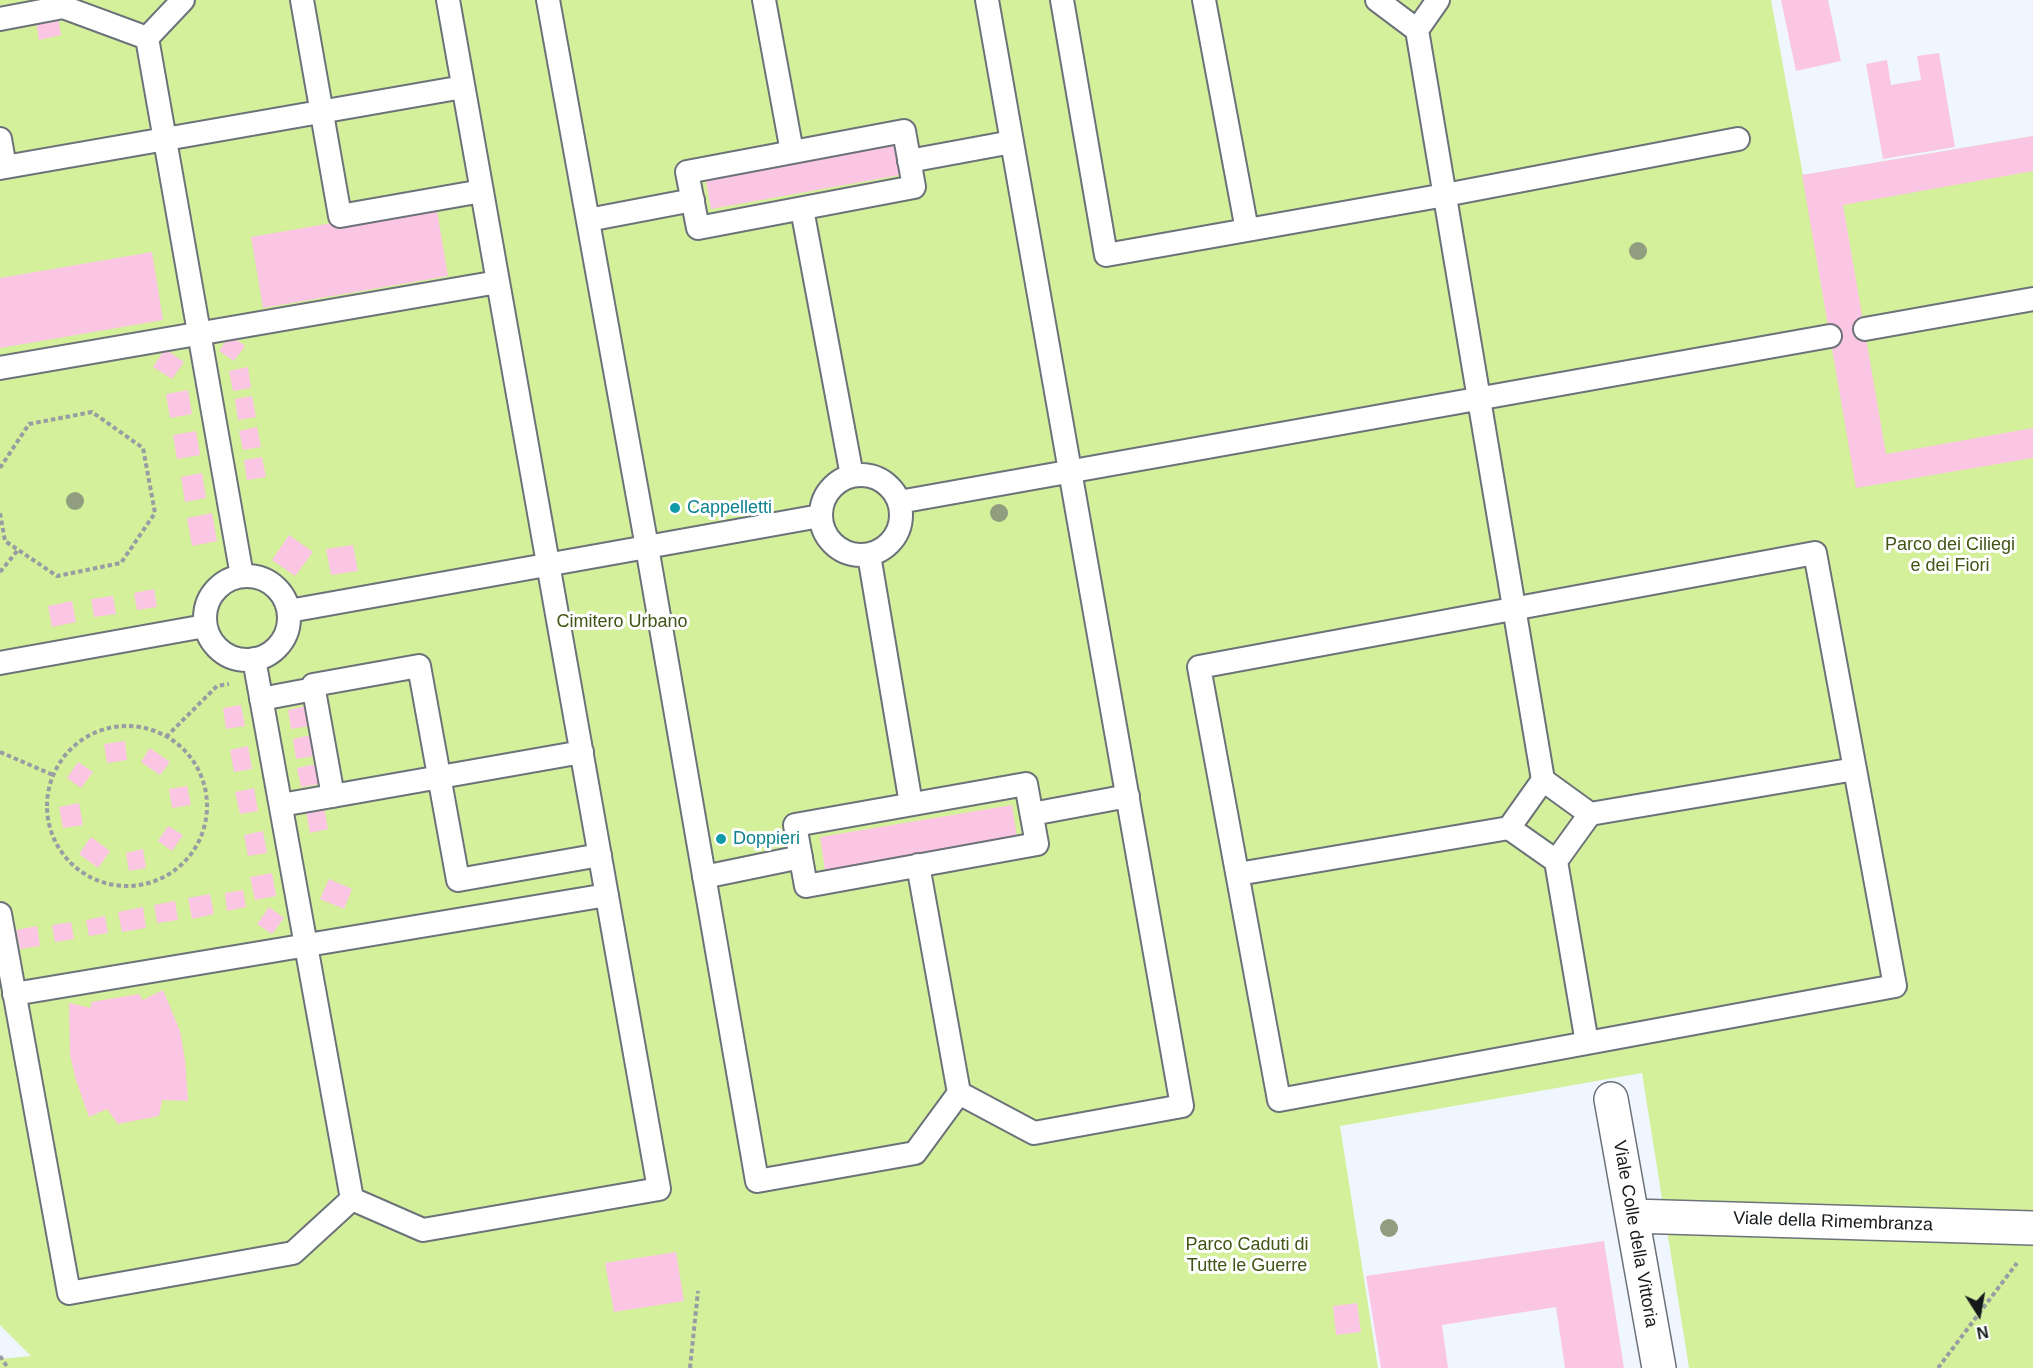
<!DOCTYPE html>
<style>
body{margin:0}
#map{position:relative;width:2033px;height:1368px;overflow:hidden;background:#eff6ff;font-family:Arial,sans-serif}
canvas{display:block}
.north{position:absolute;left:1949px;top:1284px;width:60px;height:60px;-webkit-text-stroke:4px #fff;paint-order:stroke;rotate:169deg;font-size:16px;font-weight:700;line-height:24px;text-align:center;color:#16191c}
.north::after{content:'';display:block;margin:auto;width:21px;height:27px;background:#16191c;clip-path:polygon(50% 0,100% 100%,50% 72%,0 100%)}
</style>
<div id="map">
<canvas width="2033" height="1368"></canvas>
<div class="north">N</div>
</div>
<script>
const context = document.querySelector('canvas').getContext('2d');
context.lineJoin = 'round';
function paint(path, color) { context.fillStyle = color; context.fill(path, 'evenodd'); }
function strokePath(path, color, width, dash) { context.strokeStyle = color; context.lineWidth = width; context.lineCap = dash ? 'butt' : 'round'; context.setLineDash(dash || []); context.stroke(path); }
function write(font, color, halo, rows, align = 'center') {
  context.font = font + ' Arial,sans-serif'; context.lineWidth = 6; context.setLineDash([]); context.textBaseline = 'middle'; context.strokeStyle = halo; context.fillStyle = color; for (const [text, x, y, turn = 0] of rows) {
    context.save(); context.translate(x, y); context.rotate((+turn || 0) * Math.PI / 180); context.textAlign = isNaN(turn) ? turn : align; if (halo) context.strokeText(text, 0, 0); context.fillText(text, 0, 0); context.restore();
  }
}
paint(new Path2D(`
 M0,0H1771L1803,175L2033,136V1368H1689L1642,1073L1340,1126L1378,1368H0V1359L31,1356L0,1325Z`), '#d4f09a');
paint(new Path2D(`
 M1781,0H1828L1841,61L1796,71Z
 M58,17L61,35L39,40L36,21Z
 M1939,53L1955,147L1883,159L1866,64L1887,60L1891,85L1921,80L1917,56Z
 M2033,136V171L1843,205L1886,454L2033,428V458L1856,488L1802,175Z
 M894,142L900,175L711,209L705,176Z
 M436,205L448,276L263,308L251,237Z
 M152,252L163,320L0,348V278Z
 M230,335L245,346L234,361L219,351Z
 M165,349L184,362L172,379L153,367Z
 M248,367L251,388L233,391L229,371Z
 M188,390L192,414L170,418L166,394Z
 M252,396L256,417L238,420L235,399Z
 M257,427L261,447L243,450L239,431Z
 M196,431L200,455L177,459L173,435Z
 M262,457L266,477L247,480L244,460Z
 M202,473L206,498L185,502L181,477Z
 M212,513L217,541L192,546L187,518Z
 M289,535L313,552L295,576L272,560Z
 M353,545L358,571L331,575L326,549Z
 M154,589L157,607L137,610L134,593Z
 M113,596L116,614L94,617L91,599Z
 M72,601L76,622L52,627L48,606Z
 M241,705L245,726L226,729L223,708Z
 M306,706L309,726L291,729L288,710Z
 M311,735L315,756L296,759L293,739Z
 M125,741L127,760L107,763L104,744Z
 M248,746L252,769L234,772L230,750Z
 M150,748L170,762L160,775L141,762Z
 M78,762L93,772L81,788L67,778Z
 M316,764L320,784L301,787L297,768Z
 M187,786L191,805L172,808L169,789Z
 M254,788L258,811L240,814L235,792Z
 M79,803L83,825L63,828L59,807Z
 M1012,805L1017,837L825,870L820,837Z
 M324,808L328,829L310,833L306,812Z
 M168,826L183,835L172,851L158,841Z
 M263,831L267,853L248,856L244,835Z
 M91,837L110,851L98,868L79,854Z
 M143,849L146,868L129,871L126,853Z
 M272,873L276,896L255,900L250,877Z
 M329,879L352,889L344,909L320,899Z
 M243,890L246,907L227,911L225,893Z
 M210,894L214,914L192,919L188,898Z
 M175,901L178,920L157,923L154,905Z
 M143,907L146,928L122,932L118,912Z
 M269,907L284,918L272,934L257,924Z
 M105,916L108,933L89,936L86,920Z
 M71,922L74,939L55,942L52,925Z
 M37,926L40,946L20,949L16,930Z
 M163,990L180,1031L185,1060L188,1101L162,1100L159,1116L118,1124L107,1109L89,1117L76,1080L70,1055L69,1003L91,1008V1002L139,994L143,1000Z
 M1604,1241L1624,1368H1565L1556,1307L1442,1325L1448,1368H1381L1366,1276Z
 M676,1252L684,1301L614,1312L605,1263Z
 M1357,1303L1361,1332L1336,1335L1333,1306Z`), '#fbc6e4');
const service = new Path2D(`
 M302,0L340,216L482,191
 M548,0L647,547L757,1181L915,1153L959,1093L1034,1133L1182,1106L987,0
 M764,0L792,152
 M1062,0L1106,255L1445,195L1738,139
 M1204,0L1247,230
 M1377,0L1417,30L1438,0
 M0,19L63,7L147,38L183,0
 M1417,30L1543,780
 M147,38L242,576
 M904,131L914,187L698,228L687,172Z
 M0,139L5,167
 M909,161L1012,142
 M0,168L463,87
 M802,209L852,476
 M588,220L693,200
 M1865,329L2033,299
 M0,368L498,282
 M821 515a40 40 0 1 1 80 0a40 40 0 1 1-80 0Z
 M899,502L1830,336
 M1815,553L1895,986L1279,1100L1199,667Z
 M869,555L911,804
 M205 618a42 42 0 1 1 84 0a42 42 0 1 1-84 0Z
 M289,611L820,516
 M254,659L352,1199
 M0,663L205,626
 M261,699L314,689
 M1026,784L1037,844L806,886L795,825Z
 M333,796L313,685L419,666L458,880L600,855
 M281,805L582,752
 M1032,814L1128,796
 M1590,814L1855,769
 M1556,861L1509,828L1543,780L1590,814L1556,861L1587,1043
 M918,865L959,1093
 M1238,874L1509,828
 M704,877L801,857
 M0,914L69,1293L293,1253L352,1199L423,1230L659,1189L448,0
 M14,994L607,895`);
const minor = new Path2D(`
 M1611,1099L1659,1368
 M1632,1216L2033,1228`);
strokePath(service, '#6c727a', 26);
strokePath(minor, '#6c727a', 36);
strokePath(new Path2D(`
 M0,468L29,424L92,412L143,448L155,513L121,563L57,576L5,541L0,513
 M0,572L18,550
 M47 806a80 80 0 1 1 160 0a80 80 0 1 1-160 0Z
 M166,737L217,686L229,684
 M0,752L53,775
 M0,1356L8,1368
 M690,1368L698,1291
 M1938,1368L2017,1263`), '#979da3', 4, [4.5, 3]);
strokePath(service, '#fff', 22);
strokePath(minor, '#fff', 33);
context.fillStyle = '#909d7f';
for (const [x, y] of [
 [1638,251],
 [75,501],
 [999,513],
 [1389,1228]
]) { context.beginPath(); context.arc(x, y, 9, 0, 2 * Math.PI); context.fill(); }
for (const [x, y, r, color] of [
 [675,508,6,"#0f9aa8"],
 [721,839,6,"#0f9aa8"]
]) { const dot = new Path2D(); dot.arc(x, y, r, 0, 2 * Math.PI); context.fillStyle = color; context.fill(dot); strokePath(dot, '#fff', 2); }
write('18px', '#0d838f', '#fff', [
 ["Cappelletti",687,508],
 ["Doppieri",733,839]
], 'left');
write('18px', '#435516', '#fff', [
 ["Parco dei Ciliegi",1950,545],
 ["e dei Fiori",1950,566],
 ["Cimitero Urbano",622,622],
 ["Parco Caduti di",1247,1245],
 ["Tutte le Guerre",1247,1266]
]);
write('18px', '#16191c', '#fff', [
 ["Viale della Rimembranza",1833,1222,2],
 ["Viale Colle della Vittoria",1635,1234,80]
]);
</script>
